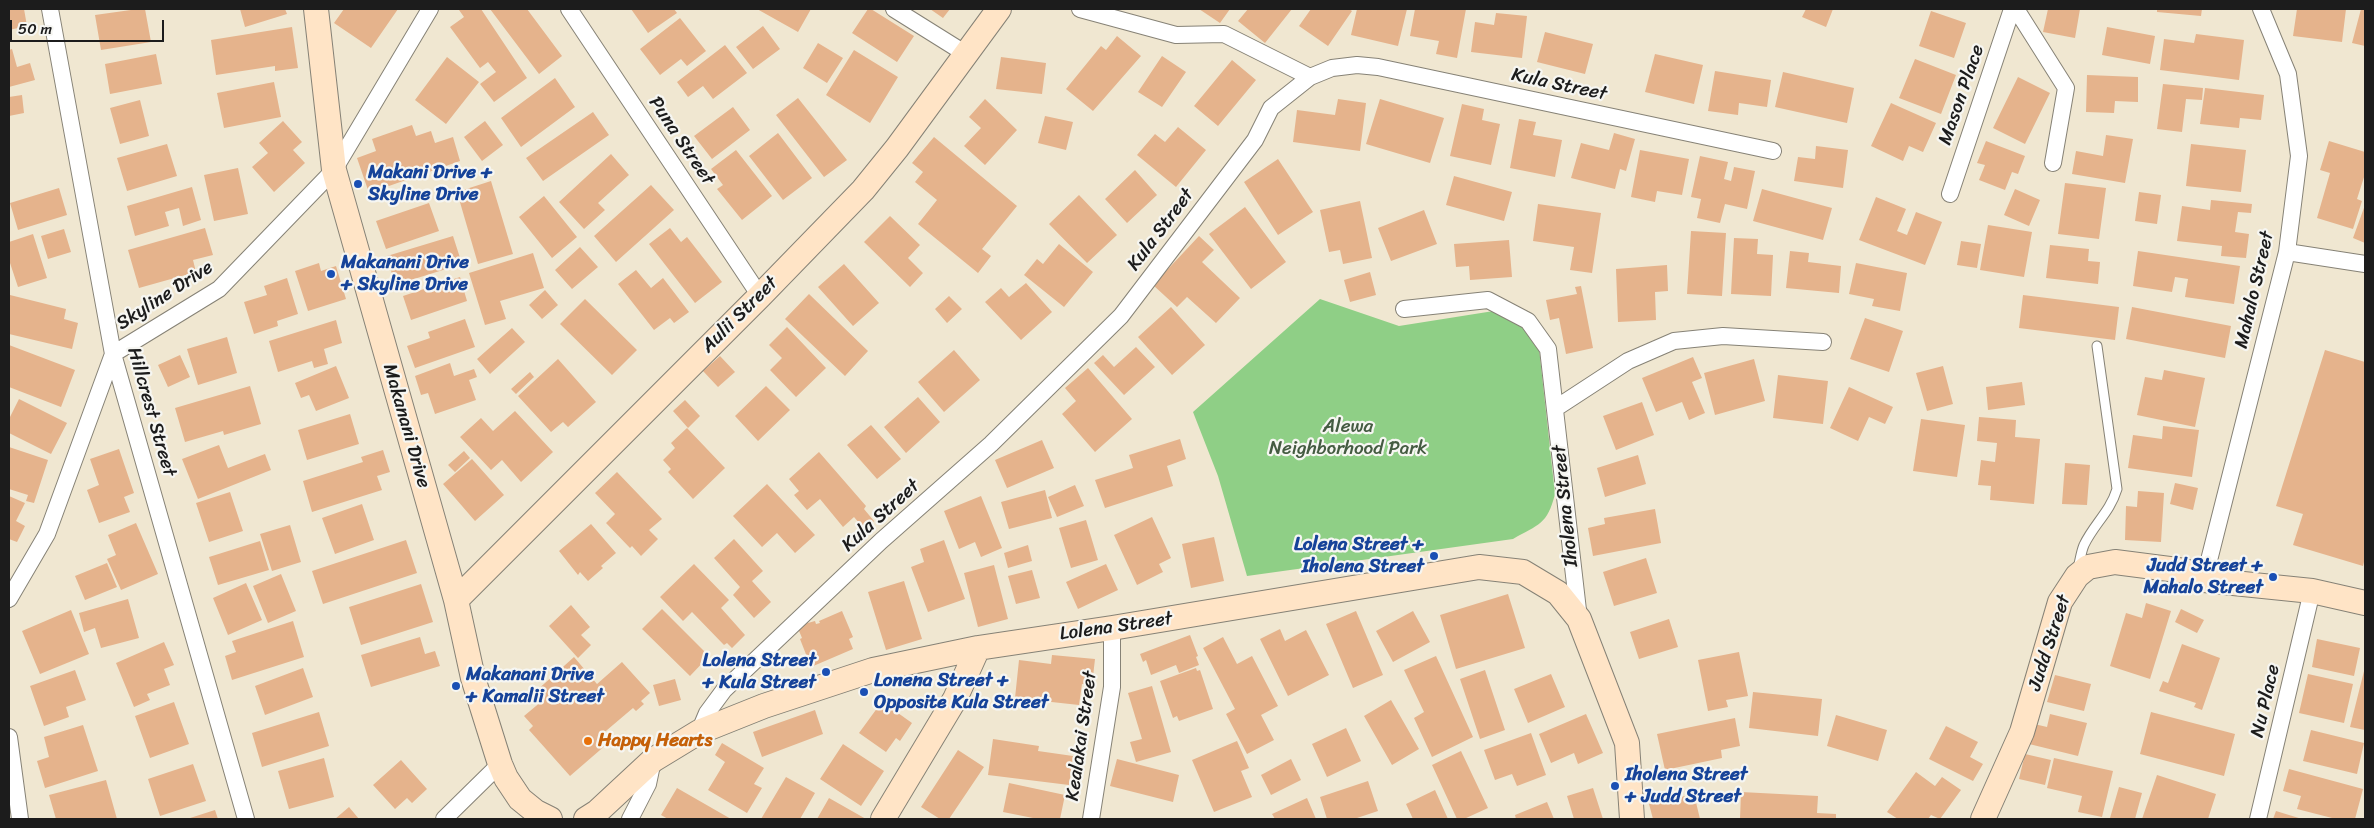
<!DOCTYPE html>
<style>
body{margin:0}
#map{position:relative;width:2374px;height:828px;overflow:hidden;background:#f0e7d1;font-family:Sriracha,sans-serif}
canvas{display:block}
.frame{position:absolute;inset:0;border:10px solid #1c1c1c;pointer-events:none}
.scale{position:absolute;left:10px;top:20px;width:154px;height:22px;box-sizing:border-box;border:2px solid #1c1c1c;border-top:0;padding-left:6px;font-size:15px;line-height:18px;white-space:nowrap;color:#1c1c1c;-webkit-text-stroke:4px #f6f6f2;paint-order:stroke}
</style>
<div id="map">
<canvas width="2374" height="828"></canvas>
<div class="frame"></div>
<div class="scale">50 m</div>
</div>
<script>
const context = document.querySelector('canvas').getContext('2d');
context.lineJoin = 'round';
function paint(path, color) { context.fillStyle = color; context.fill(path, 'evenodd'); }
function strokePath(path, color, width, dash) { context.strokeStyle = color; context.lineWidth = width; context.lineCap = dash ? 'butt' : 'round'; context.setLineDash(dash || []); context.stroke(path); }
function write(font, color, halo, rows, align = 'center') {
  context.font = font + ' Sriracha,sans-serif'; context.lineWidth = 4.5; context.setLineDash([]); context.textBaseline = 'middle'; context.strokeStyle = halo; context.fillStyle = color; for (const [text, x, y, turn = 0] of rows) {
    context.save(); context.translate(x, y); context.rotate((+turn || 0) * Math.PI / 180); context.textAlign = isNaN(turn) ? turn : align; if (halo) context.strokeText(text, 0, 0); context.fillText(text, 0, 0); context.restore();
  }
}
paint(new Path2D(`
 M1320,299L1399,326L1500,310L1538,339L1555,494C1547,525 1539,524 1513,539L1247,576L1218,476L1193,412Z`), '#8fcf86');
paint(new Path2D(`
 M9,9H24L27,26L9,30Z
 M138,9H145L151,42L101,50L95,15Z
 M240,9H285L287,14L245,27Z
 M344,9H398L371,48L334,23Z
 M461,9H481L527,78L494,102L480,84L496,72L488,62L480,68L450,27L464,17L459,10Z
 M490,9H527L562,56L539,74Z
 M631,9H674L677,13L648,33Z
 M757,9H811L798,32Z
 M868,9H871L914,36L897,62L852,33Z
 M930,9H950L943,18Z
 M1199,9H1230L1220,23Z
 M1248,9H1292L1265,43L1238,21Z
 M1311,9H1349L1352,11L1328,46L1299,26Z
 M1357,9H1407L1398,46L1351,35Z
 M1415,9H1466L1457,58L1436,54L1439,41L1410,36Z
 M1806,9H1833L1826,27L1802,17Z
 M2048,9H2080L2075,38L2043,32Z
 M2157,9H2202L2201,16L2157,12Z
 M2297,9H2346L2342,42L2293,36Z
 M2361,9H2365V46L2352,43Z
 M1931,11L1966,23L1954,58L1919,46Z
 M1496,13L1527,16L1522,58L1471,52L1475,22L1494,25Z
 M680,18L706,51L687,66L681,59L660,75L640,49Z
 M763,26L780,49L753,69L736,47Z
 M292,27L298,68L275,71V66L216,75L211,40Z
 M2107,27L2155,36L2150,64L2102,55Z
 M1545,32L1593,44L1585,74L1537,62Z
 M2196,34L2244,40L2239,80L2160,70L2164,39L2194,43Z
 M1117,36L1141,56L1093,111L1066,89L1101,46L1106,50Z
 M818,43L843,58L827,83L803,68Z
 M725,45L747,73L713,99L703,86L688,97L677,82Z
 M12,49L17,67L30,63L35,80L9,87V50Z
 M854,50L898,77L870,123L826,95Z
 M156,54L162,84L110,94L105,64Z
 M1655,54L1703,65L1694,104L1645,92Z
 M1162,56L1186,72L1162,107L1138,92Z
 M447,57L479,82L446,124L415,100Z
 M1001,57L1046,63L1042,94L996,89Z
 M1915,59L1956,75L1941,114L1899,98Z
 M1232,60L1256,80L1218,126L1194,106Z
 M1715,71L1771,80L1767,107L1739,103L1738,115L1708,111Z
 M1783,72L1854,88L1847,123L1775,107Z
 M2087,75L2138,77V102L2115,101L2114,113L2086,112Z
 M2018,77L2050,93L2025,144L1993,128Z
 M555,78L575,107L521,147L501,118Z
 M274,82L281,117L224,128L217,93Z
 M2163,84L2203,88L2202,100L2186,99L2182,132L2157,129Z
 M2205,88L2264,95L2261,120L2240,118L2239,128L2200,124Z
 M22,95L24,113L9,116V97Z
 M798,98L847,160L824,177L776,115Z
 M985,99L1017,130L985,165L964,146L981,128L969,117Z
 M1338,99L1366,103L1360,151L1293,142L1297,110L1335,115Z
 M1380,99L1444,118L1430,163L1366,144Z
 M140,100L149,136L120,144L110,108Z
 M1891,103L1936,123L1923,152L1909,146L1903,161L1871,146Z
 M1462,104L1484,109L1482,120L1500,124L1491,165L1450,156Z
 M733,107L750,130L712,159L694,136Z
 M593,112L609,135L543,181L526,158Z
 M1045,116L1073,122L1066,150L1038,143Z
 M1519,119L1536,122L1533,135L1562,140L1555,177L1510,168Z
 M283,121L302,142L293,150L305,163L274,192L252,167L268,153L259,143Z
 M485,121L503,145L482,161L464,137Z
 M412,125L416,136L431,131L435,143L453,137L460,161L369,193L357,158L376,151L372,139Z
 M1178,127L1206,150L1176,187L1137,155L1155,134L1165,142Z
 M778,133L812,178L783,200L749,156Z
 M1614,133L1635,139L1626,171L1620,169L1615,189L1571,178L1581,143L1609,150Z
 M2106,135L2133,139L2125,183L2072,174L2076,151L2103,156Z
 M934,137L1017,206L982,249L991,256L978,273L918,224L937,200L915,182L923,172L912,163Z
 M1986,141L2025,156L2018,174L2012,172L2005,190L1979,180L1985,165L1977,163Z
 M2329,141L2365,152V174L2357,199L2362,201L2353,229L2317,218L2330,173L2320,170Z
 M167,144L177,176L127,191L117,158Z
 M2191,144L2246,150L2241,192L2186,186Z
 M1816,146L1848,150L1843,188L1794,181L1798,157L1815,159Z
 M736,150L772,196L742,220L717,189L723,185L711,169Z
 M1640,150L1689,159L1682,195L1657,191L1655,202L1631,197Z
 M611,154L629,175L598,203L605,210L584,229L559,202Z
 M1700,156L1728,162L1724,179L1731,181L1734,167L1755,171L1747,209L1725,204L1720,223L1697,218L1701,199L1691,197Z
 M1278,159L1313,212L1278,235L1244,182Z
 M238,168L248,214L214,221L204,175Z
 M1135,170L1157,195L1127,223L1105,199Z
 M1454,176L1512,192L1504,221L1446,205Z
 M491,181L513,254L478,264L457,192Z
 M2065,183L2106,188L2099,239L2058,234Z
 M651,185L674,210L616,262L594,236Z
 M192,187L201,220L183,226L179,208L165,212L169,226L135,236L127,206Z
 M59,188L67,215L18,230L10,203Z
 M1762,189L1832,208L1823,240L1753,221Z
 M2015,189L2040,200L2029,226L2004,215Z
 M2139,192L2161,195L2157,224L2135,221Z
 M1079,195L1117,235L1087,263L1049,224Z
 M544,196L577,237L552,258L519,217Z
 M1876,197L1906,209L1897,231L1907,235L1916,212L1942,222L1925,265L1859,240Z
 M2211,200L2252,204L2251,213L2238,212L2235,232L2249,234L2246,258L2221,256L2222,246L2177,241L2182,206L2210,210Z
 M1360,201L1372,258L1343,264L1340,250L1329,252L1320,210Z
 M429,203L439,231L386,249L376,221Z
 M1538,204L1601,213L1592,273L1570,270L1574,247L1533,241Z
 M2365,205V243L2353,238Z
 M1245,207L1286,262L1251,289L1209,234Z
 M1424,210L1437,244L1391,261L1378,228Z
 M890,216L920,245L908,258L923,273L910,287L864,242Z
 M1988,225L2032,232L2024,277L1980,270Z
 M205,228L213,255L193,260L196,272L139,288L128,250Z
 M670,228L681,242L687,237L722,282L695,303L649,244Z
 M64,229L71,252L48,259L41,236Z
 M1691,231L1726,233L1722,296L1687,294Z
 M33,234L47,278L18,287L9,260V242Z
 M453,236L462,264L395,285L387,256Z
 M1199,236L1214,250L1202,262L1240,298L1216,323L1187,297L1177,307L1153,285Z
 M1734,238L1758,239L1757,254L1773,255L1771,296L1731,294Z
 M1509,240L1512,277L1470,280L1469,266L1456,267L1454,244Z
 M1961,241L1981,244L1977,268L1957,265Z
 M1059,244L1093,272L1064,307L1024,275L1037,259L1043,264Z
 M2050,245L2089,249L2088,261L2100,262L2098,284L2046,278Z
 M580,247L598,267L572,289L555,270Z
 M1790,251L1809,253L1808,262L1841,266L1839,293L1786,288Z
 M2138,251L2240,266L2234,304L2185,297L2188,279L2175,277L2172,292L2133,286Z
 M533,253L544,288L500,301L506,319L485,325L469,273Z
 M319,263L321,271L336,266L346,299L308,311L295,271Z
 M1856,263L1907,273L1900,311L1872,306L1874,299L1849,294Z
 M844,264L879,303L853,326L818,287Z
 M1667,265L1668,291L1655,292L1656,320L1618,322L1616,269Z
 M636,270L651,288L663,278L689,312L674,323L670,318L654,330L618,284Z
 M1370,272L1376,295L1350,302L1344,280Z
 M460,277L467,301L411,320L403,296Z
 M287,278L298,314L277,321L278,326L254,334L244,302L267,295L264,286Z
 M1026,283L1052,312L1021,340L985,302L1001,288L1009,297Z
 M1581,286L1593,348L1566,354L1559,318L1550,320L1546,300L1577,294L1575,287Z
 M545,290L558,305L542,319L529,305Z
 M809,294L868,351L845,376L785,319Z
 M10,295L66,309L64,319L78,323L72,349L9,334Z
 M2023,295L2119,307L2115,340L2019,328Z
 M949,296L962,309L947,323L935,309Z
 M585,299L637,350L612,375L560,324Z
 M1171,307L1205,345L1172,375L1138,337Z
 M2132,307L2231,326L2225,358L2126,339Z
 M1865,318L1903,331L1889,372L1850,359Z
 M465,319L475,347L415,368L407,346L430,338L428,332Z
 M336,320L342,343L324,349L328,364L314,368L312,361L278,372L269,341Z
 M787,327L826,368L796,397L770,370L782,358L769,345Z
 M512,328L525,342L490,374L477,359Z
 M227,337L237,373L198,385L187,349Z
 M9,345L75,370L61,407L9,387Z
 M1136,347L1155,367L1124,395L1094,363L1103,355L1114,367Z
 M954,350L980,380L944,412L918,382Z
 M2325,350L2365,362V558L2363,566L2293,545L2303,514L2276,506Z
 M180,355L190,377L168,387L158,365Z
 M720,356L735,372L718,387L703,371Z
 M1693,357L1702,378L1692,382L1705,413L1689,420L1682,402L1656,412L1642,378Z
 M558,359L596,402L568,427L563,422L551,432L518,396Z
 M1754,359L1765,401L1715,415L1704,373Z
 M450,363L454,376L474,369L477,377L469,380L476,400L435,414L428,393L421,395L415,376Z
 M336,366L349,398L316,411L309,395L301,398L295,383Z
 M1943,366L1953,404L1927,411L1916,373Z
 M1088,368L1132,419L1095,452L1062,414L1076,401L1065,388Z
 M2164,370L2205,378L2195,427L2137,415L2145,377L2162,380Z
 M530,372L534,377L516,394L511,389Z
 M1778,375L1828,381L1823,424L1773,418Z
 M2022,382L2025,405L1988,410L1986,387Z
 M250,386L261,424L224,435L223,431L185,442L175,408Z
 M766,386L790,410L758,441L735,416Z
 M1849,387L1893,407L1885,424L1869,417L1858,441L1830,428Z
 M918,397L940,422L906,453L884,427Z
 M19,399L67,423L51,454L9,433V419Z
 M685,400L700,416L688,428L673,411Z
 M1642,402L1654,435L1616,450L1603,416Z
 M515,411L553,452L521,482L502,460L491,470L460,437L481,418L493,431Z
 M350,414L359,444L307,460L298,430Z
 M1979,417L2016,420L2015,437L2040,439L2034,504L1990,500L1991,486L1978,485L1981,460L1995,462L1997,443L1977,441Z
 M1921,419L1965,425L1957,477L1913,471Z
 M871,425L901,459L877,479L847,445Z
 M2163,426L2199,430L2192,477L2128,468L2133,435L2162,439Z
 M687,428L725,468L693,499L668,472L671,469L663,460L675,448L671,443Z
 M1180,439L1186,459L1167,466L1173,486L1105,508L1095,480L1133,468L1129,455Z
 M1042,440L1054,468L1007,488L995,460Z
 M219,445L228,468L265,454L271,470L198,499L182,459Z
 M9,447L48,460L34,503L26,501L28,495L9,489Z
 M119,449L134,493L124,497L130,512L99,523L87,490L99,485L90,459Z
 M383,450L390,472L377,476L382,490L312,512L303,481L363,462L361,457Z
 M464,451L470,458L455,472L448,465Z
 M819,452L866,506L864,509L874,521L865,530L854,517L843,527L820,499L807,510L794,495L799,491L789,479Z
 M1638,455L1646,484L1605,497L1597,468Z
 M472,459L504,495L475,521L443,484Z
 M2065,463L2090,465L2087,505L2062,504Z
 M617,472L662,519L649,530L658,539L641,556L632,546L630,548L606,523L615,514L595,493Z
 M2175,483L2198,488L2193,510L2170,504Z
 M767,484L815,535L795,553L777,533L762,547L733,516Z
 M1075,485L1084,506L1057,517L1048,497Z
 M1045,490L1052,518L1009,529L1001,502Z
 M2138,491L2164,493L2161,542L2125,540L2126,506L2137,507Z
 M230,492L243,531L209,542L196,503Z
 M9,496L25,503L16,521L25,526L17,542L9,539Z
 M981,496L1002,548L981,557L975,542L959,549L944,511Z
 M362,504L374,540L335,554L322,518Z
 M1655,509L1661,543L1593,556L1588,528L1605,524L1604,518Z
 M1152,517L1171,558L1159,564L1163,572L1137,585L1114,535Z
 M1086,520L1098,560L1071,568L1059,528Z
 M136,523L158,574L121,590L107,559L116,555L108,535Z
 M591,524L616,553L601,566L603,568L588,581L580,572L578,575L559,551Z
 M290,525L301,562L272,571L260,534Z
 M1214,537L1224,581L1191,588L1182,544Z
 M734,539L763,571L752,581L771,602L754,618L733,595L740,587L714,558Z
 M406,540L417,573L323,604L312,571Z
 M944,540L965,599L928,612L911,567L924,562L920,549Z
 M260,541L269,570L218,585L209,557Z
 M1028,545L1032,561L1008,568L1004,553Z
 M1646,558L1657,593L1614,606L1603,572Z
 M107,563L117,587L85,600L75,576Z
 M694,564L729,600L721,608L745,635L732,648L727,643L724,645L692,612L683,621L660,597Z
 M1106,564L1118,590L1078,609L1066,582Z
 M994,565L1008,619L978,627L964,573Z
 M1032,570L1040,598L1016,604L1008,576Z
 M281,574L296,611L268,623L253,586Z
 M904,581L922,639L886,650L868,592Z
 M246,583L262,620L228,635L213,598Z
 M421,584L433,622L361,645L349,607Z
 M1508,594L1525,648L1456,669L1440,615Z
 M128,599L139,638L101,648L95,628L84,632L79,613Z
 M2146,603L2171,611L2150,679L2110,666L2126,613L2142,618Z
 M571,605L590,627L581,635L591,645L578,658L549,626Z
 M662,609L709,656L690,676L642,629Z
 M2181,609L2204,620L2197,633L2175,622Z
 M71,610L89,654L40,674L22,631Z
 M842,611L853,637L849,639L853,649L811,667L800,639L802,638L797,626L815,621L816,624L820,623L819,621Z
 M1356,611L1383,675L1353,688L1326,624Z
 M1413,611L1430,642L1393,662L1376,631Z
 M1669,619L1678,647L1639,659L1630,632Z
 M293,621L304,657L232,680L225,656L236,652L232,641Z
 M1280,629L1285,641L1306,630L1329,675L1288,696L1260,639Z
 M1190,635L1198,656L1196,657L1199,665L1179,673L1176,665L1151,675L1146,660L1143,662L1140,654Z
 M420,637L425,654L435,651L440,666L371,687L361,655Z
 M1223,637L1237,664L1252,656L1278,706L1261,715L1274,740L1247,754L1226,714L1235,709L1203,648Z
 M2317,639L2360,648L2354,676L2312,667Z
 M164,642L174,665L164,669L170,685L147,694L150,700L134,707L116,663Z
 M2182,644L2220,658L2202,710L2194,707L2196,703L2159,691L2163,681L2168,683Z
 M1739,652L1748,696L1726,700L1728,707L1708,711L1698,660Z
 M1052,655L1095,659L1092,685L1082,684L1079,705L1015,698L1019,660L1051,664Z
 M1436,656L1473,737L1432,757L1414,718L1424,712L1404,670Z
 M574,657L597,684L622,662L650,693L641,701L644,704L636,711L633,708L600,736L607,744L570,776L529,730L533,726L524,716L542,701L535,692Z
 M2365,667V730L2350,727Z
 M303,668L313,697L265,715L255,686Z
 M1196,668L1197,671L1200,670L1213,709L1179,721L1177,716L1173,718L1160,681Z
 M75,670L86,700L66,707L69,717L44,726L30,686Z
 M1485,670L1505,730L1480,739L1460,679Z
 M1551,674L1565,707L1528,723L1514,689Z
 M2308,674L2353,684L2344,723L2299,713Z
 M2055,675L2091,684L2084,711L2047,702Z
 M675,679L681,700L659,706L653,685Z
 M1152,686L1171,752L1136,762L1130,742L1142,739L1128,693Z
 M1753,692L1822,699L1818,736L1749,728Z
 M886,696L901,707L898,713L912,723L900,741L896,738L886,752L859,733Z
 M1391,700L1419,749L1392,765L1364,716Z
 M174,702L189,744L150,758L135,716Z
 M815,710L823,734L762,757L753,732Z
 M319,712L329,746L262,767L252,733Z
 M2151,712L2235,734L2224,776L2140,754Z
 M1586,714L1603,753L1578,764L1574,753L1551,763L1539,734Z
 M2050,714L2087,723L2078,756L2025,743L2030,723L2047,727Z
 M1836,715L1887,730L1878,761L1827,746Z
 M1735,718L1740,746L1721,750L1722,758L1665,770L1657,734Z
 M83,725L98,771L45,788L37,761L49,757L44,737Z
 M1946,726L1978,742L1970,757L1983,764L1973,781L1929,759Z
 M1346,728L1361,761L1327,777L1312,744Z
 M2311,730L2364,743L2357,774L2303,761Z
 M1531,733L1546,775L1517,786L1512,774L1495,780L1484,750Z
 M993,739L1039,746L1038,751L1073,756L1069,785L988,775Z
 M1237,741L1249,768L1241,771L1252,797L1214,812L1192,760Z
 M722,743L764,768L754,784L762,788L747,813L708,790L725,762L715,755Z
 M843,744L884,771L861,806L820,779Z
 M958,750L984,767L949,819H940L921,807Z
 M1461,751L1488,808L1464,819H1457L1432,765Z
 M2025,754L2051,760L2045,785L2019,779Z
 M324,758L334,797L289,809L278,771Z
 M2054,758L2113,771L2102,817L2078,812L2082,796L2047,788Z
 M1117,759L1179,775L1173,802L1110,786Z
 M1291,759L1301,780L1271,795L1261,775Z
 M401,760L427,789L412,803L407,798L395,809L373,785Z
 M193,764L206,801L160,816L148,779Z
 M2289,769L2363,789L2355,819H2336L2297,809L2301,796L2283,791Z
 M1916,772L1935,786L1942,777L1961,790L1940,819L1931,815L1928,819H1898L1887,812Z
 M2157,775L2216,794L2208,819H2142Z
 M786,777L815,793L800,819H761Z
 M106,780L117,819H56L49,795Z
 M1368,781L1378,811L1354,819H1327L1320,797Z
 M1009,783L1065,795L1060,819H1038L1003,812Z
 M2119,787L2142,793L2135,819L2110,818Z
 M677,788L731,819H668L661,815Z
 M1593,788L1603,819H1574L1567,796Z
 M1435,790L1448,819H1413L1406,804Z
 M1741,792L1818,796L1817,813L1836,814V819H1740Z
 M1694,794L1700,819H1653L1649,804Z
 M829,798L866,819H817Z
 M1307,798L1316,819H1275L1272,814Z
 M1547,802L1554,819H1516L1515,815Z
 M349,807L359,819H335Z
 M215,810L218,819H187Z
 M2276,811L2302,819H2273Z`), '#e5b38c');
const lane = new Path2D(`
 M2078,568C2080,561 2081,552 2084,545C2094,524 2110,512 2117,489L2097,346`);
const street = new Path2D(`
 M50,9L113,354L246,819
 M569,9L760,296
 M894,9L966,54
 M1080,9L1176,35L1224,34L1310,77
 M2016,9L2066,88L2053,163
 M1950,194L2012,9
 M2287,252L2365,264
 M1404,309L1488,300L1528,321L1548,349L1579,619
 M1556,408L1628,361L1674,341L1723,336L1823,342
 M2204,580L2287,252L2299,156L2288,74L2261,9
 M9,599L47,534L113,354L219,289L334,170L430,9
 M699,732L707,713L724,690L881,541L991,444L1121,316L1255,140L1271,108L1310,77L1332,68L1357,65L1378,67L1773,151
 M9,737L20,819
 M444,819L500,764
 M630,819L648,784L653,760
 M1091,819L1112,687V628
 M2258,819L2312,591`);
const secondary = new Path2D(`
 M316,9L334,170L456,600L473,678L500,764L506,778L520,799L536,812L550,819
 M456,600L760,296L863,190L897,148L999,9
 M586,819L597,812L653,760L699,732L764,706L873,670L978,648L1112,628L1479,567L1523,572L1558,593L1579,619L1627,743L1632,819
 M883,819L955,699L978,648
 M1983,819L2022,732L2060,602L2077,576L2088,567L2115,562L2185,571L2204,580L2312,591L2365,603`);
strokePath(lane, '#868276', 11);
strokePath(street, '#868276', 18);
strokePath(secondary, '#868276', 26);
strokePath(lane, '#fff', 9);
strokePath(street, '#fff', 16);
strokePath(secondary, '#ffe4c6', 24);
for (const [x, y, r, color] of [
 [358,184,5,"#1a4fb4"],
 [331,274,5,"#1a4fb4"],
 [1434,556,5,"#1a4fb4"],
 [2273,577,5,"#1a4fb4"],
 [826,672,5,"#1a4fb4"],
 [456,686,5,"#1a4fb4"],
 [864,692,5,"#1a4fb4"],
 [588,741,5,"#e8710a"],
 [1615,786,5,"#1a4fb4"]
]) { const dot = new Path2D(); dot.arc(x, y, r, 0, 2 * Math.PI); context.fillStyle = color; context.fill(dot); strokePath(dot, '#f6f6f2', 2); }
write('19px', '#1c1c1c', '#f6f6f2', [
 ["Kula Street",1559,85,12],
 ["Mason Place",1962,95,-71],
 ["Puna Street",681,141,56],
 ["Kula Street",1161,230,-53],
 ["Mahalo Street",2255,290,-77],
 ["Skyline Drive",165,296,-33],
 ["Aulii Street",740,315,-45],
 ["Hillcrest Street",151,412,74],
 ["Makanani Drive",406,426,74],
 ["Iholena Street",1566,506,-96],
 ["Kula Street",881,516,-42],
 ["Lolena Street",1116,627,-8],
 ["Judd Street",2050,643,-72],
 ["Nu Place",2266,701,-77],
 ["Kealakai Street",1082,736,-82]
]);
write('bold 19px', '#164399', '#f6f6f2', [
 ["Makani Drive +",368,173],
 ["Skyline Drive",368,195],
 ["Makanani Drive",341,263],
 ["+ Skyline Drive",341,285],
 ["Lolena Street +",1424,545,"right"],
 ["Iholena Street",1424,567,"right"],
 ["Judd Street +",2263,566,"right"],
 ["Mahalo Street",2263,588,"right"],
 ["Lolena Street",816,661,"right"],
 ["+ Kula Street",816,683,"right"],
 ["Makanani Drive",466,675],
 ["+ Kamalii Street",466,697],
 ["Lonena Street +",874,681],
 ["Opposite Kula Street",874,703],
 ["Iholena Street",1625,775],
 ["+ Judd Street",1625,797]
], 'left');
write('19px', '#445b41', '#f6f6f2', [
 ["Alewa",1348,427],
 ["Neighborhood Park",1348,449]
]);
write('bold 19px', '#c56008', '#f6f6f2', [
 ["Happy Hearts",598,741]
], 'left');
</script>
